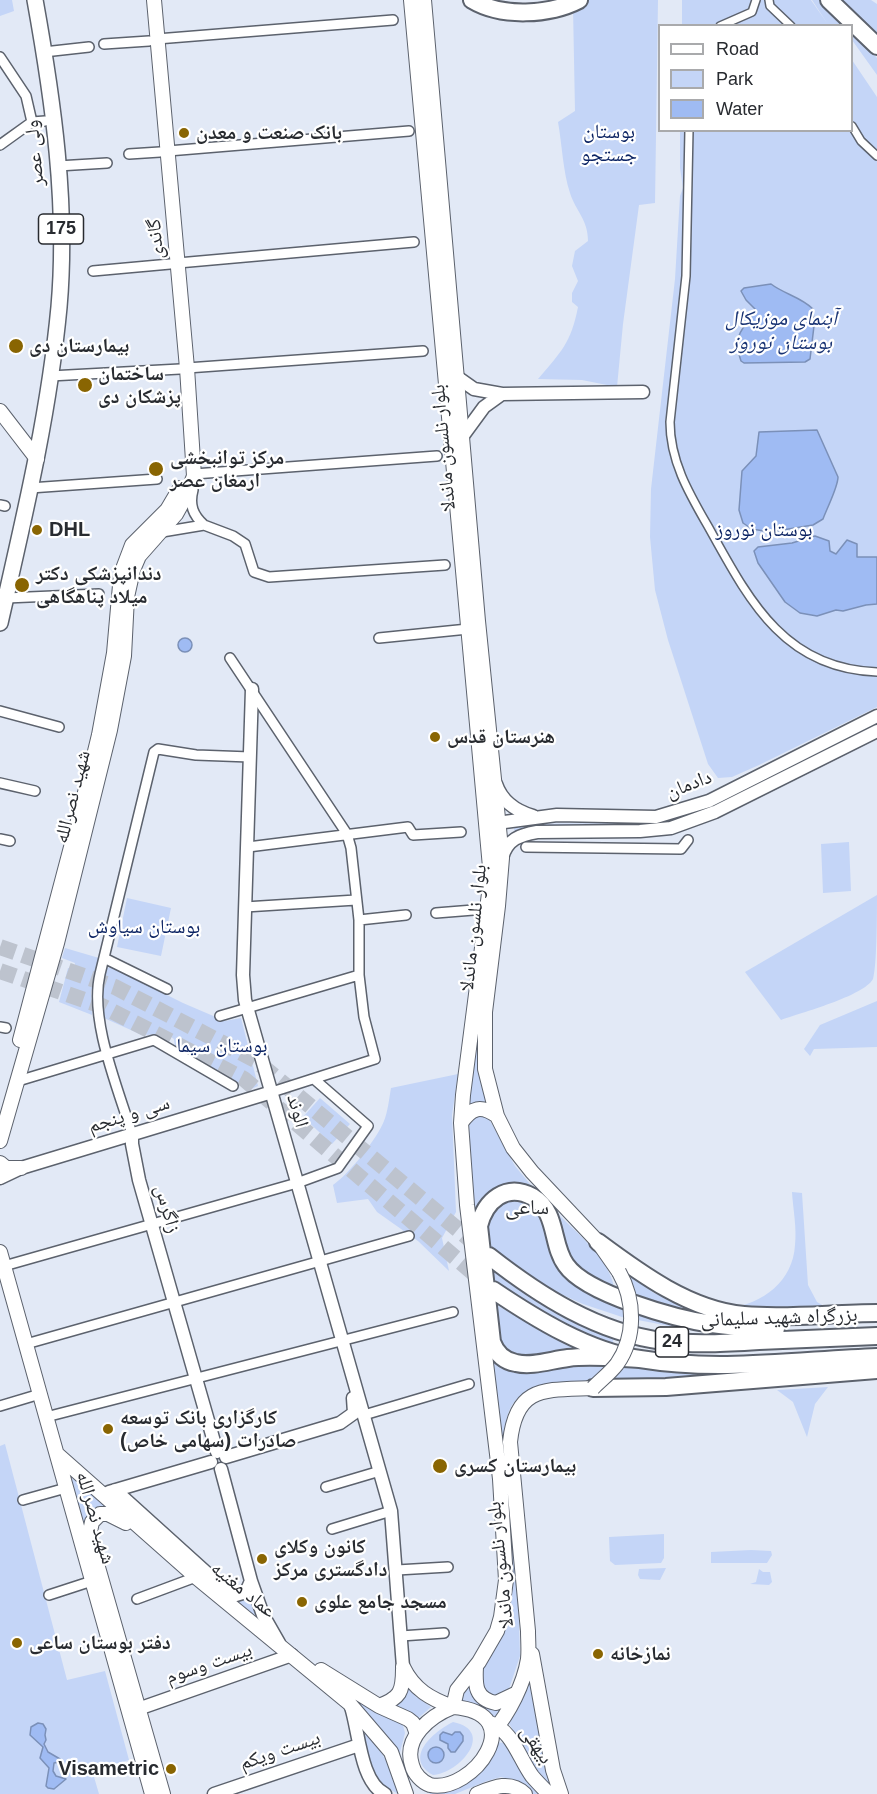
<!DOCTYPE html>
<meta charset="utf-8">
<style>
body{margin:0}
#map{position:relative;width:877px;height:1794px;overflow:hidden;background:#e2e9f6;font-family:Helvetica,sans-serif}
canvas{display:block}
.legend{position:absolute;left:658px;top:24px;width:195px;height:108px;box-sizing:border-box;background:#fff;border:2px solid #a9aaac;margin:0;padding:8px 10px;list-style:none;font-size:18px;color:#282b30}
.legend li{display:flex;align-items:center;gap:12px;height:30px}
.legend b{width:30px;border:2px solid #a9aaac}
</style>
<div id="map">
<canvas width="877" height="1794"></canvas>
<ul class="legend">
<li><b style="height:8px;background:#fff"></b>Road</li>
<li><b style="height:16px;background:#c4d5f7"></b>Park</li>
<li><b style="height:16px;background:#9fbbf3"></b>Water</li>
</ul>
</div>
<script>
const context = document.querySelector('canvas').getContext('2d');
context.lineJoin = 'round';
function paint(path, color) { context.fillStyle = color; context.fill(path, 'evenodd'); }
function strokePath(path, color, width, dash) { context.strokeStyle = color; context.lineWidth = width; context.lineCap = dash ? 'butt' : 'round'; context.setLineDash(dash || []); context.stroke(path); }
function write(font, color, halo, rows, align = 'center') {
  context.font = font + ' Helvetica,"Noto Naskh Arabic",sans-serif'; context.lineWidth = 4.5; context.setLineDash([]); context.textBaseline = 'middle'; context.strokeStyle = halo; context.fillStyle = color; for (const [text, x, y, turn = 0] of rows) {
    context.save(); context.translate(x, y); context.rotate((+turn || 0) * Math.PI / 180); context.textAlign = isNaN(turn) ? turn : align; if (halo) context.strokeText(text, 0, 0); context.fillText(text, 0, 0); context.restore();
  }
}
paint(new Path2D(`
 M0,0H12L14,11L0,16Z
 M585,0H658L655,203L639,205L623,324L617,387L582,380L538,379C561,352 571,343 578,307L572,302V293L578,281L572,266L575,251L588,241C588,219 576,212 570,193C563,172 562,144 558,122L575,111L573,7Z
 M682,0H811L827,23L812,0H820L847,25L682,26Z
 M837,0H871L877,4V35Z
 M852,30L877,58V75L852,40Z
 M852,60L877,97V707L759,765L732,777L718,778L708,764L668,640L655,590L650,537L651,489L675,279L680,196L683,188L680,168V131L852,130Z
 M673,819L675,821L652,826L515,833L513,824L651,823Z
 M849,842L851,891L823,893L821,844Z
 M877,895C877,913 877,965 873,979C864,996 800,1013 781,1020L745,972Z
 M127,898L171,908L161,956L117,947Z
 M65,948L99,958L91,992L92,1015L59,1002L68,968L74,969L75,963L62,958Z
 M111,967L183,1003L225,1021L241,1018L258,1086L249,1090L175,1047L174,1039L167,1034L142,1035L104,1018L101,995L107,968Z
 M877,1001V1047L814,1049L810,1056L804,1049L820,1025Z
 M478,1042L481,1044L482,1089L487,1099L486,1103L474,1104L467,1110L476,1046Z
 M458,1074L452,1115L456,1212L442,1238L449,1271L418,1241L377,1212L368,1199L337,1203L333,1185C348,1175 377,1139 384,1121C388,1111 389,1099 391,1088Z
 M320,1098L350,1124L332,1144L303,1117Z
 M478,1111L489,1119L515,1166L535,1190C508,1175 487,1186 475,1213L471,1182L469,1121Z
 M792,1192L802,1193L808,1285L817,1302L829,1309L729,1308C763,1304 793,1281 795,1245C797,1228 793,1209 792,1192Z
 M511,1198L530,1202L548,1226L556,1260L689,1326L685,1329L622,1317L583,1304L556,1292L510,1263L487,1243L485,1237L489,1209Z
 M553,1209C575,1232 611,1258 615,1292L570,1263Z
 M487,1265C529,1299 563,1318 614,1336L612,1346L571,1329L491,1282Z
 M626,1272L654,1293L705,1316L637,1299Z
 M493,1303L543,1331L585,1351L536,1358L515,1356L501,1347Z
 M489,1348L499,1359L768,1371L543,1385C512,1395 506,1408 504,1440L518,1591L520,1656L510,1686L505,1696H488L479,1680V1676L500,1639L506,1617Z
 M828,1387L815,1404L807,1437L793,1402L777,1390Z
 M5,1444L67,1680L105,1671L129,1760L92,1770L99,1794H0V1446Z
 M65,1473L110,1507H101L91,1511L82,1534Z
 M664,1534V1558L661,1563L615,1565L610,1561L609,1537Z
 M751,1550L771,1551L772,1555L767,1563H711V1552Z
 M666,1568L660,1580L640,1579L638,1575L639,1569Z
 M759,1569L763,1572H770L772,1582L769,1585L750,1584L756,1582Z
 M230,1598H252L261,1618L259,1621Z
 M529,1672L551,1784L547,1786L508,1722Z
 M407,1682L415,1696L431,1707L415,1721L388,1707Z
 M469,1688L478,1702L502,1707L494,1719L465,1706L459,1699Z
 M348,1694L403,1725L405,1733L399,1756Z
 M453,1722C496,1731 460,1773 433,1775C403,1758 433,1732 453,1722Z
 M366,1733L370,1734L390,1767L398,1794L379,1783L373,1777L363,1735Z
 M496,1742L504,1743L544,1794H533L518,1781L501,1777L487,1781L455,1794H430L429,1792L448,1790Z`), '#c4d5f7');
const water = new Path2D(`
 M771,284C784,294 801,297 813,309L814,326L810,359L805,362L744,363L741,361C733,337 740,331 755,312V309L746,300L741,291L744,288Z
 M817,430L838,477C838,487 827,508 823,519L813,525L770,532L752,529L743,523L739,510L742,471L756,456L759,432Z
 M815,536L829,541L830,551L836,554L847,540L857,544V557H877V604L866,605L843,611L836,610L817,616L800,613L785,602L758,563L754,551L758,547L792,543Z
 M178 645a7 7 0 1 1 14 0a7 7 0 1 1-14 0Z
 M38,1723L43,1724L46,1729L45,1735L46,1740L44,1744L48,1752L60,1759L59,1762L54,1763L53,1771L56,1776L66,1779L54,1789L48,1788L46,1786L49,1768L40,1758L43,1747L30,1735L31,1727Z
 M443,1732L452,1735L455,1732H460L463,1736V1741L455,1752H451L448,1748V1744L440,1740V1735Z
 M428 1755a8 8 0 1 1 16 0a8 8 0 1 1-16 0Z`);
paint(water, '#9fbbf3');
strokePath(water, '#7b90b8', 1.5);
strokePath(new Path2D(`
 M0,947L115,987L255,1060L480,1248
 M0,971L102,1006L244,1079L484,1282`), '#bdc3ce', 16, [16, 8]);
const pedestrian = new Path2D(`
 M769,0L770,6L791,26
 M720,26L752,12L756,0
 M852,126L861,141L877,156
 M689,130L686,276L670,422C670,462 690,495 709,528C749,600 784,669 877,672`);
const minor = new Path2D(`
 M157,39L393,20
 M104,44L149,41
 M44,52L89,47
 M0,57L26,96L32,122
 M0,145L32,122L45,121
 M168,151L409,131
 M129,154L160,152
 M58,166L107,163
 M178,263L414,242
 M93,271L170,264
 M187,368L423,351
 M50,376L180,369
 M194,474L437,456
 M30,488L157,479
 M193,490C189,505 193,515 204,525
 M0,505L5,506
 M162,532L204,525L233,536L245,544L254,572L269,577L445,565
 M6,598L99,594
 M379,638L468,629
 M230,658L347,834L351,848L359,920V975L364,1017L375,1059L272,1092
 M0,711L59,727
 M0,783L35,791
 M0,839L10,841
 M248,847L408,827L413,835L461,832
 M526,847L681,849L688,840
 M245,907L356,900
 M436,913L486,909
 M359,920L406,915
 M104,958L167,989
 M220,1016L359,975
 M0,1027L6,1028
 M18,1081L154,1040L233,1086
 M132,1134C118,1088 89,1020 100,974L154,752L158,749L196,755L250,757
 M4,1266L297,1183L338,1168L368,1126L314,1079
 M26,1344L409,1236
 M0,1406L40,1394
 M364,1415L469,1384
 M46,1417L453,1312
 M326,1487L380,1471
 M23,1500L66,1488
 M332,1529L391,1511
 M397,1570L448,1567
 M49,1595L92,1581
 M137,1599L196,1577
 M401,1636L444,1633`);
const tertiary = new Path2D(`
 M457,377L474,389L502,394L643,392
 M462,437L484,407L502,394
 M252,689L243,975L245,1000L391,1511L403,1667
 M496,784C502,802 516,811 533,816
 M497,823L557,815L656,817L709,801L877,716
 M502,858C507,839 520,835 537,832L640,831L671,828L715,812L877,731
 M132,1134V1144L139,1180L217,1452
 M0,1178L21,1168L272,1092
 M226,1457L340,1423L354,1413L353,1398
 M221,1469L251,1581L263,1615L279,1643
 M115,1490L229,1593L236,1595L246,1592L251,1581
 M109,1492L211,1462
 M351,1707C359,1731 360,1782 385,1794
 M138,1709L292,1655
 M214,1794L359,1745`);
const secondary = new Path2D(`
 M411,0L491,878L463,1095L461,1123L467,1205L500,1479L506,1580L501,1617L497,1631L479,1662L457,1690L453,1707
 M424,0L478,621L502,858L498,906L485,1012V1069L497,1116L513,1148L532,1172L598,1242L619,1272
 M0,411L37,459
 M20,1040L80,813L99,735L114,653L121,574L132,545L167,510L180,488
 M461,1123C472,1107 481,1105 497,1116
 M0,1141L57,943L110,730L124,656L127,597L133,570L139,556L176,514L186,496L194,476L187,368L154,0
 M0,1163L6,1168H21
 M0,1252L152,1794
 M57,1454L196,1577L349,1703L391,1752L406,1794
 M126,1523L108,1514H100L92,1522L89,1536L163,1794
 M532,1654L553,1770L561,1794
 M403,1667C414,1690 431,1699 453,1707
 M476,1667C475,1685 475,1699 496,1703L515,1694
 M321,1670L379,1706L408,1719L413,1723L417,1734
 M379,1706C400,1698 403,1692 403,1669
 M453,1707C532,1713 473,1794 430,1785C422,1782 414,1774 412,1765C403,1738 430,1716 453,1707Z
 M490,1723C512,1730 519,1758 532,1776C537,1782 543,1788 549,1794
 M493,1732C509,1713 524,1684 528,1659C529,1650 528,1640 528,1631L510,1442C516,1385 545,1390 593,1388
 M477,1794C494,1787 510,1780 525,1794`);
const primary = new Path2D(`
 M0,623C24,518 49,414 59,307C68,204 53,100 35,0`);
const trunk = new Path2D(`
 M472,0C502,18 550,15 579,0
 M829,0L877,46
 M598,1242C641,1274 690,1310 744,1315C788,1319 833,1313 877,1313
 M489,1256C540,1296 598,1333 663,1341C694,1345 727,1343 759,1341C798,1339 838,1338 877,1336
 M493,1290C536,1319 588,1351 640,1359C718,1372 799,1360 877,1357
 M639,1359C616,1358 591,1355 568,1358C551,1360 532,1367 516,1363C504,1361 496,1353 492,1342L479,1226C485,1201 506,1182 533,1197C558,1212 551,1245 566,1265C586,1294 677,1319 712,1324C733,1327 754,1328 776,1329
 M593,1388L666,1387L877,1370`);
strokePath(pedestrian, '#5c626d', 10);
strokePath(minor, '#5c626d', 12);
strokePath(tertiary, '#5c626d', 15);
strokePath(secondary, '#5c626d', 16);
strokePath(primary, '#5c626d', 18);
strokePath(trunk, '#5c626d', 20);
strokePath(pedestrian, '#fff', 7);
strokePath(minor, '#fff', 9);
strokePath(tertiary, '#fff', 12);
strokePath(secondary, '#fff', 14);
strokePath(primary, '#fff', 15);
strokePath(trunk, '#fff', 16);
const secondaryBridge = new Path2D(`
 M593,1388C601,1380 610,1373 617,1364C636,1337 635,1300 619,1272`);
strokePath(secondaryBridge, '#5c626d', 16, []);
strokePath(secondaryBridge, '#fff', 14);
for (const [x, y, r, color] of [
 [184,133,6,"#896502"],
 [16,346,8,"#896502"],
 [85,385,8,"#896502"],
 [156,469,8,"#896502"],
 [37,530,6,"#896502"],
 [22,585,8,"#896502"],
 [435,737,6,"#896502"],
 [108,1429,6,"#896502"],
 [440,1466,8,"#896502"],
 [262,1559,6,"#896502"],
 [302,1602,6,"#896502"],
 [17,1643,6,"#896502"],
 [598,1654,6,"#896502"],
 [171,1769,6,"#896502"]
]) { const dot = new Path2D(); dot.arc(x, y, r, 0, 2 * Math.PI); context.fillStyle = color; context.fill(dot); strokePath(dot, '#fff', 2); }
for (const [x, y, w] of [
 [61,229,45],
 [672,1342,33]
]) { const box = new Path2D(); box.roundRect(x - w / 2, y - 15, w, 30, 4.5); context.fillStyle = '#fff'; context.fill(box); strokePath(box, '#282b30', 1.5); }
write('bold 18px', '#282b30', null, [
 ["175",61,229],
 ["24",672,1342]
]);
write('20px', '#0b2363', '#fff', [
 ["بوستان",609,132],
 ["جستجو",609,155],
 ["بوستان نوروز",764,530],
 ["بوستان سیاوش",144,927],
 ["بوستان سیما",222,1046]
]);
write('bold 20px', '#282b30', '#fff', [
 ["بانک صنعت و معدن",196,133],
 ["بیمارستان دی",29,346],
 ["ساختمان",98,374],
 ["پزشکان دی",98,397],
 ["مرکز توانبخشی",170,458],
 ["ارمغان عصر",170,481],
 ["DHL",49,530],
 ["دندانپزشکی دکتر",36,574],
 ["میلاد پناهگاهی",36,597],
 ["هنرستان قدس",447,737],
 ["کارگزاری بانک توسعه",120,1418],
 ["صادرات (سهامی خاص)",120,1441],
 ["بیمارستان کسری",454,1466],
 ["کانون وکلای",274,1547],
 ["دادگستری مرکز",274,1570],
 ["مسجد جامع علوی",314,1602],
 ["دفتر بوستان ساعی",29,1643],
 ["نمازخانه",610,1654],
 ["Visametric",159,1769,"right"]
], 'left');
write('20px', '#282b30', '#fff', [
 ["ولی عصر",35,153,-95],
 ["گاندی",156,239,-95],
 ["بلوار نلسون ماندلا",444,448,-95],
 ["دادمان",689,785,-21],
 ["شهید نصرالله",73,797,-76],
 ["بلوار نلسون ماندلا",474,928,-84],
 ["الوند",297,1111,74],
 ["سی و پنجم",129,1115,-17],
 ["زاگرس",167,1209,74],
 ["بزرگراه شهید سلیمانی",779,1318,-2],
 ["شهید نصرالله",95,1518,74],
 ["بلوار نلسون ماندلا",501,1565,-96],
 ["عماد مغنیه",243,1590,39],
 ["بیست وسوم",209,1664,-19],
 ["بیهقی",536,1745,56],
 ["بیست ویکم",280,1751,-19]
]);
write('italic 21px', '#183374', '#fff', [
 ["آبنمای موزیکال",781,319],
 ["بوستان نوروز",781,343]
]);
write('21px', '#282b30', '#fff', [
 ["ساعی",527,1208]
]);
</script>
